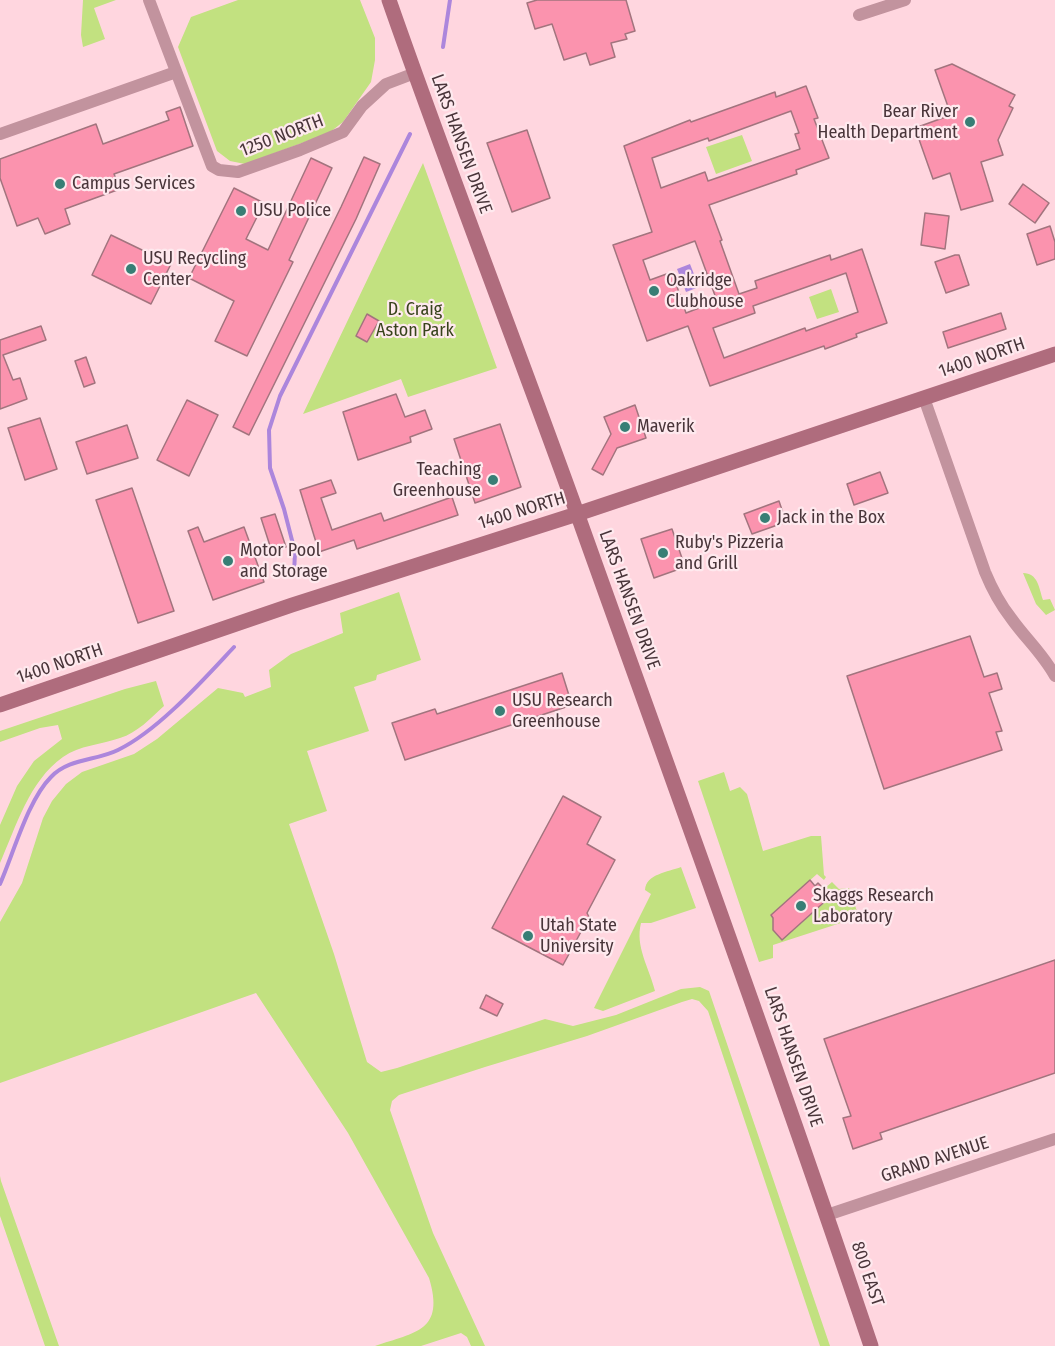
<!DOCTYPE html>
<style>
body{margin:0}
canvas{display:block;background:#ffd6df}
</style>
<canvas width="1055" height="1346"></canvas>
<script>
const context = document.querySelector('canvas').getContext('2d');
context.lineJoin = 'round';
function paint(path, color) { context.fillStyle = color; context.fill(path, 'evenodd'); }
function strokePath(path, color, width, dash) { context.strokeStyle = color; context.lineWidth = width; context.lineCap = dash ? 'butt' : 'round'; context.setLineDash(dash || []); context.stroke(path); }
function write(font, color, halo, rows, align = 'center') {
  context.font = font + ' "Fira Sans Condensed",sans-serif'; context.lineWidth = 4.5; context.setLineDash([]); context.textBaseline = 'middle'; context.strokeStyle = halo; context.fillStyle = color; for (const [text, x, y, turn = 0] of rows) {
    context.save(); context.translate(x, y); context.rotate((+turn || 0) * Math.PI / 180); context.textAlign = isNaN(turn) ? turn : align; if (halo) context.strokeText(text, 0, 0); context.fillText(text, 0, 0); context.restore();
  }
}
paint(new Path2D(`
 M83,0H116L94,8L105,39L83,47L81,35Z
 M238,0H360L375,38V60L371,82L343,122L329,133L245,164L230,161L217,151L178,47L191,17Z
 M742,135L752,161L716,174L706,147Z
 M423,163L497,368L408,397L401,379L303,414Z
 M831,289L839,312L817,319L809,297Z
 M1023,573C1038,573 1039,588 1043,600L1050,599L1055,610L1046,615L1036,604Z
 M399,592L421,660L377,675L376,680L354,687L369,731L307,751L327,811L289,824L334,954L367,1062L381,1072L397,1068L545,1019L573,1026L616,1015L681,989L700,987L709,991L830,1346H820L708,1011L699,1001L692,999L682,1002L587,1036L485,1067L399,1095L392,1101L390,1110L433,1233L485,1346H471L467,1337L461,1333L421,1346H375C416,1332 445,1331 429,1278L348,1133L256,993L0,1083V922L22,883L43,818L52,801L66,784L82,772L134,754L157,739L218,688L243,693L245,697L271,687L269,670L291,654L343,633L340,613Z
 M156,681L164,706C151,718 137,733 120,738C100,745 80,745 63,757C29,781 16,827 0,863V825L17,786L34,761L62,739L58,725L40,728L0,742V731L125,689Z
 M724,772L730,791L740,787L747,794L763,851L811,836H821L824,875L826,877L824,880L817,874L771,915L776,921L773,923V930L782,940L831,897L824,889L832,882L839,889L849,888L859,917L773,945V958L759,962L698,781Z
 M681,867L696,908L651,923H641C635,947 649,967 655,991L603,1011L594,1008L651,894L645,890C646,874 668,872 681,867Z
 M0,1176L1,1181L59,1346H45L0,1216Z`), '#c2e180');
paint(new Path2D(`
 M690,264L699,287L686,292L677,269Z`), '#ac86dc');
strokePath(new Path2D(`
 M443,47L450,0
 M294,574L295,552L284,509L270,468L269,430L280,396L410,134
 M0,884C14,852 28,800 51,777C69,758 96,761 118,750C159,730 203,680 234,647`), '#ac86dc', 4);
const building = new Path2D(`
 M537,0H626L635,31L625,34L627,39L611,43L615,57L590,65L586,53L564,60L552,24L535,29L527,3Z
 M952,64L1015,95L1009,106L1013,108L998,140L1003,155L981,162L993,201L961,210L950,173L933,179L915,128L951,115L935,70Z
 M806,86L818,118L814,119L829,158L796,170L797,174L709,205L722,240L720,241L739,294L757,288L755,281L830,255L831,260L862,249L887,323L856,334L857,337L825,349L824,346L710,386L688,326L647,341L613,245L652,232L624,146L690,120L691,122L775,92L776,97ZM791,111L799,133L795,134L800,149L708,181L705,172L661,188L652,158L708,138L709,141ZM695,241L717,301L686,313L672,272L650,280L643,260ZM846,273L858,312L806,331L805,328L724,358L713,328L755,313L753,306Z
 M180,107L193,146L114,174L120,189L65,209L70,224L45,234L38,218L17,226L0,178V159L96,124L103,144L169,120L166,112Z
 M527,130L550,198L512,212L487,143Z
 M364,157L380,164L356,219L249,435L233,427L341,207Z
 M311,158L332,168L289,260L293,262L247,356L215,341L234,301L189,278L234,188L264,203L246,239L268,250Z
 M1023,184L1049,203L1035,223L1009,204Z
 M925,213L949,216L945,249L921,245Z
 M1050,226L1055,242V259L1037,265L1027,234Z
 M111,235L171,264L151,304L92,275Z
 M955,255H959L969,285L946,293L935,262Z
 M1001,313L1006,329L948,348L943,332Z
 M367,314L379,321L367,342L356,336Z
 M41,326L46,340L3,355L13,380L20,378L27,399L0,409V340Z
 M86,357L95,383L84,387L75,361Z
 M396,394L405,417L425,410L432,429L410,437L411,442L358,460L343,412Z
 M187,400L218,415L189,476L157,460Z
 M635,405L646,438L617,448L603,475L592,469L611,434L604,417Z
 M40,418L57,469L25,480L8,428Z
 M500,424L521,487L475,503L454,439Z
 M127,425L138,458L87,474L76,442Z
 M880,472L888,493L854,505L847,484Z
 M331,480L336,493L321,498L332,530L381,513L384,521L452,497L458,515L357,549L354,540L319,552L300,490Z
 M132,488L174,611L138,623L96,500Z
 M779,501L786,522L752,534L744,514Z
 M275,514L286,547L272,552L261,518Z
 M198,527L204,542L244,527L264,582L213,600L188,531Z
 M672,529L685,567L654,578L641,539Z
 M970,636L984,677L997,673L1002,689L989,693L1002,731L996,732L1002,750L884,789L847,676Z
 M562,673L572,705L405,760L392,723L435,709L437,714Z
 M563,796L601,817L587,844L615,860L587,913L589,917L563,965L492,928Z
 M810,880L815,886L818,883L831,896L782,940L773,930V918L771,915Z
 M1055,960V1073L880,1133L882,1139L853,1149L843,1118L851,1116L824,1039Z
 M486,995L503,1004L497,1016L480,1008Z`);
paint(building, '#fb93ae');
strokePath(building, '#a2747e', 1.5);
strokePath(new Path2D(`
 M149,0L212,166L219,170L238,172L300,150L343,132L362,106L386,84L415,73
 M859,15L905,0
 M0,134L176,72
 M924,398L985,572C992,589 1000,604 1011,618C1025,638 1043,654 1055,676
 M827,1215L1055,1139`), '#c2939e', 12);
strokePath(new Path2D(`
 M389,0C449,172 515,341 577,513C676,790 777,1067 871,1346
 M0,705L292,605L577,514L1055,354`), '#af6c7d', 15);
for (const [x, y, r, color] of [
 [970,122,6,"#387e75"],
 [60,184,6,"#387e75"],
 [241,211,6,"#387e75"],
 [131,269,6,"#387e75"],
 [654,291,6,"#387e75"],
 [625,427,6,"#387e75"],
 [493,480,6,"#387e75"],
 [765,518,6,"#387e75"],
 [663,553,6,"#387e75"],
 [228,561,6,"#387e75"],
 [500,711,6,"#387e75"],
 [801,906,6,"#387e75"],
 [528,936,6,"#387e75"]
]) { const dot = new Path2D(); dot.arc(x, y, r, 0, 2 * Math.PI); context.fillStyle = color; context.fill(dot); strokePath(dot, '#fee9ee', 2); }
write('18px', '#49353a', '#fee9ee', [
 ["Bear River",958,112,"right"],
 ["Health Department",958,133,"right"],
 ["Campus Services",72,184],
 ["USU Police",253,211],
 ["USU Recycling",143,259],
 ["Center",143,280],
 ["Oakridge",666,281],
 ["Clubhouse",666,302],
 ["Maverik",637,427],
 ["Teaching",481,470,"right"],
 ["Greenhouse",481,491,"right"],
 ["Jack in the Box",777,518],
 ["Ruby's Pizzeria",675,543],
 ["and Grill",675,564],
 ["Motor Pool",240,551],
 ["and Storage",240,572],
 ["USU Research",512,701],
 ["Greenhouse",512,722],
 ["Skaggs Research",813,896],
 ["Laboratory",813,917],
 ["Utah State",540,926],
 ["University",540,947]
], 'left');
write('18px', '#49353a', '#fee9ee', [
 ["1250 NORTH",282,136,-21],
 ["LARS HANSEN DRIVE",461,144,70],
 ["1400 NORTH",982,358,-19],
 ["1400 NORTH",522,511,-17],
 ["LARS HANSEN DRIVE",629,600,70],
 ["1400 NORTH",60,664,-19],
 ["LARS HANSEN DRIVE",793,1057,71],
 ["GRAND AVENUE",935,1160,-18],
 ["800 EAST",867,1274,71]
]);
write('18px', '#37431b', '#fee9ee', [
 ["D. Craig",415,310],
 ["Aston Park",415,331]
]);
</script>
